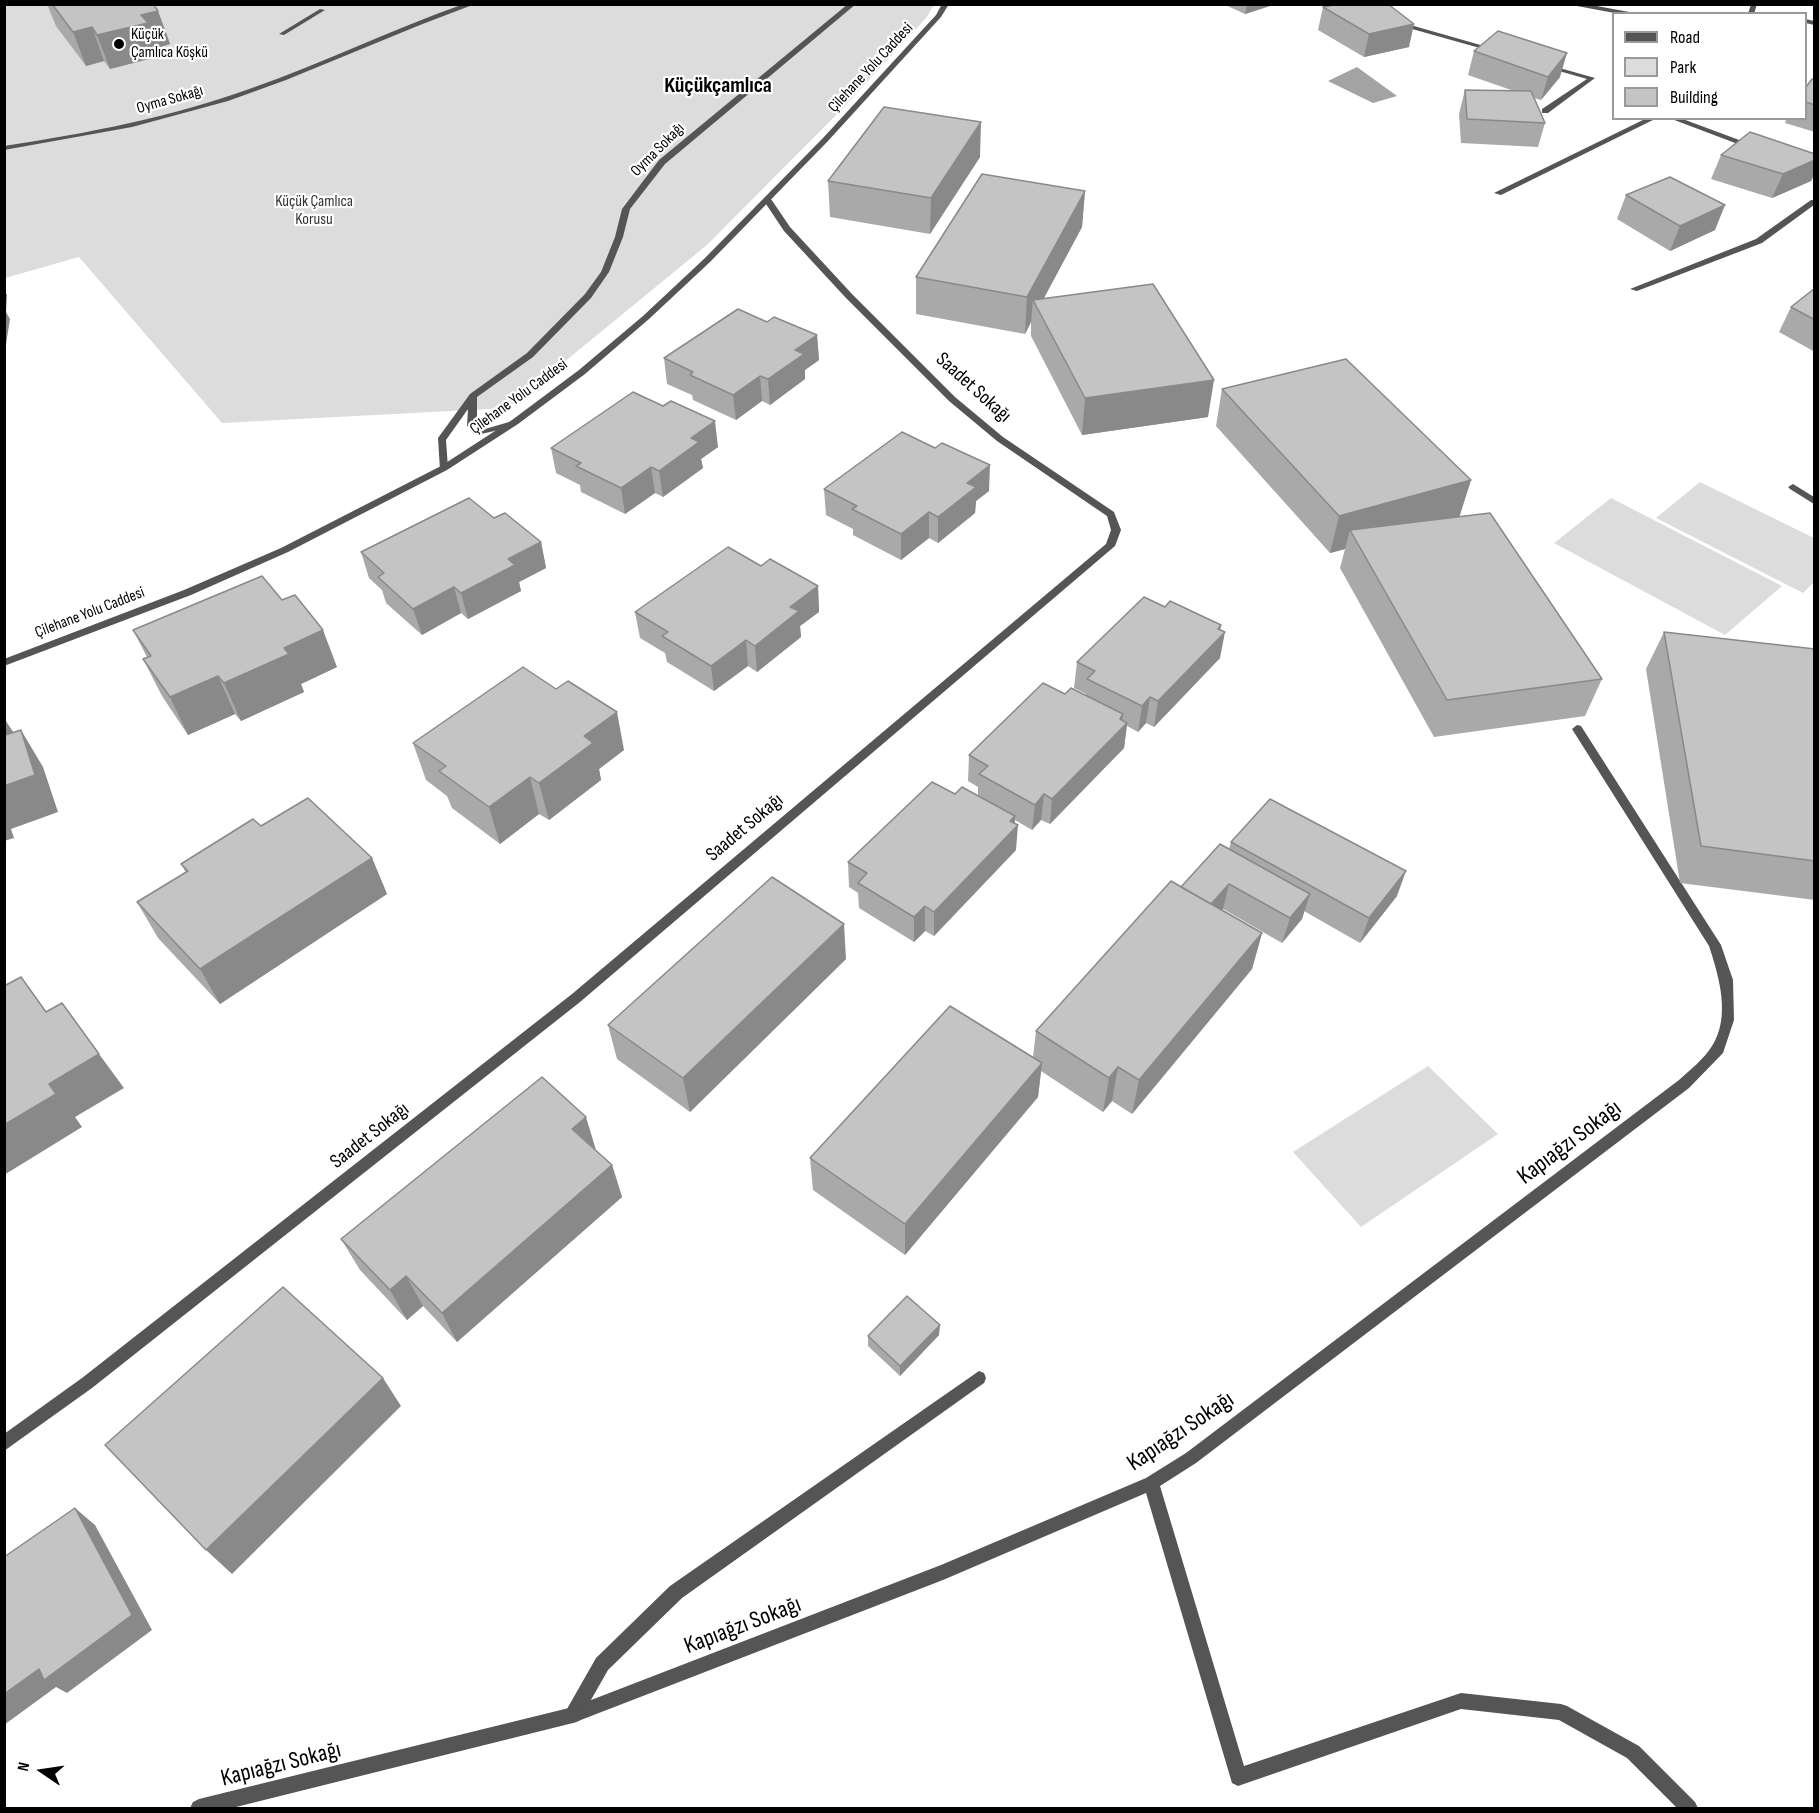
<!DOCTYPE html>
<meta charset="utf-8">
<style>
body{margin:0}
#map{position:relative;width:1819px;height:1813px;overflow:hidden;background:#fff;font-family:"Sofia Sans Condensed",sans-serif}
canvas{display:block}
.frame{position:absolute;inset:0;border:6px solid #000;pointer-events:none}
.legend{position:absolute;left:1612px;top:12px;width:195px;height:108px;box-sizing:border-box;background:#fff;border:2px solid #999;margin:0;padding:8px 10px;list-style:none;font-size:18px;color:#000}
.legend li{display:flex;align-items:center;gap:12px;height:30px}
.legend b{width:30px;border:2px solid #999}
.north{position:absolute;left:12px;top:1741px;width:60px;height:60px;-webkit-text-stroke:4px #fff;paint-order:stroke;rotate:283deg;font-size:16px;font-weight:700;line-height:24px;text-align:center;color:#000}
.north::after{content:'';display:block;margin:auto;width:21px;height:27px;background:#000;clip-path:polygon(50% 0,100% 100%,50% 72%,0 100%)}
</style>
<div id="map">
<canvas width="1819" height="1813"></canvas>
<div class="frame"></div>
<ul class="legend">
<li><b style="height:8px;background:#555"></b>Road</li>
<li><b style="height:16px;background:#dcdcdc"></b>Park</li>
<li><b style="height:16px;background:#c4c4c4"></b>Building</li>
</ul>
<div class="north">N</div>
</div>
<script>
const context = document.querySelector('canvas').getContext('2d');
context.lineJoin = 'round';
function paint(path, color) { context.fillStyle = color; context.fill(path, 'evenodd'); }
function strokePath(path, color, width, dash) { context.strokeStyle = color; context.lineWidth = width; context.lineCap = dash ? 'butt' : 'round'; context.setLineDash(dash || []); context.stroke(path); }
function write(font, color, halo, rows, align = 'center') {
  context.font = font + ' "Sofia Sans Condensed",sans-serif'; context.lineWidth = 4.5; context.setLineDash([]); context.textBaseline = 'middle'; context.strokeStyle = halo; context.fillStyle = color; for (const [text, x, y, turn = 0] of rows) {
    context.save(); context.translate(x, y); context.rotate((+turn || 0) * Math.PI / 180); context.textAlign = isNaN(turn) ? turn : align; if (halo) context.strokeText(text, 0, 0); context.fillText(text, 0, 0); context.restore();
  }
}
paint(new Path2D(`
 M4,5H934L926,18L843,108L707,245L508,408L222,423L79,257L5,278Z
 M1700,482L1814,538V582L1803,593L1656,518Z
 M1611,498L1782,586L1725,635L1554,543Z
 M1428,1066L1498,1134L1361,1227L1293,1152Z`), '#dcdcdc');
paint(new Path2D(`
 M1357,67L1397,96L1373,103L1328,81Z`), '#a3a3a3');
paint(new Path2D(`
 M1566,4H1586L1640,14H1620Z
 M1751,4H1757L1754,14H1748Z
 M320,9L325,10L284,35L279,34Z
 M1806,19L1814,21V25L1806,23Z
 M1400,22L1498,50L1499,51L1494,52L1398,25L1397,24Z
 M1545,65H1549L1595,78L1548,113H1542V109L1587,79L1545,67Z
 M1647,118H1657L1501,195L1494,193Z
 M1669,118H1680L1758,147L1751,149Z
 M1811,200H1814V205L1762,243L1637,291L1630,289L1756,239Z
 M979,1371L984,1373L986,1378L984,1383L682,1598L608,1670L579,1721L573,1723L567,1721L565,1715L567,1709L596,1658L670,1586Z`), '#555');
paint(new Path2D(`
 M464,4H475L420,25L286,80L228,101L132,127L4,150V146C89,133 172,117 252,88C324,63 392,29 464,4Z
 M848,4H856L665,164L630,209L623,237L609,272L591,298L533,357L477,397V425L485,429L509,422L512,423V427L481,434L467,426L468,409L446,440L448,468L443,471L440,470L438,438L470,394L527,353L585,294L601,272L615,237L622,209L659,160Z
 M765,199H771L790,227L852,294L955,397L1003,437L1114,512L1121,530L1115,546L580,1002L92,1388L4,1451V1434L82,1378L572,994L1106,544L1111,530L1107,516L997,441L949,401L846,298L784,231L764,201Z
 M1793,484L1814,497V504L1790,489L1788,487Z
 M1577,725L1581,726L1721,945L1733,980L1734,1020L1723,1053L1689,1088L1196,1463L1160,1486L1244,1766L1461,1693L1561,1704L1567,1706L1639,1746L1695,1802L1698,1808H1677L1627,1758L1559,1720L1461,1709L1238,1786L1232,1783L1146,1493L943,1580L573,1723L232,1808H190L193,1802L199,1799L573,1707L941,1565L1146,1478L1186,1453L1679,1080C1690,1070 1704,1059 1712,1046C1731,1017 1719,976 1709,946L1572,729Z`), '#555');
paint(new Path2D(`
 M942,4H949L941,17L828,141L710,262L649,319L585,374L518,424L447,470L288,552L191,595L4,666V659L184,590L281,548L441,466L512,420L579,370L643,316L705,258L823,138L936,15Z`), '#555');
paint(new Path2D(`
 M47,4H153L158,11L170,44L157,48L160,56L110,69L104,61L86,66L56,26Z
 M1223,4H1276L1245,14Z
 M1323,7L1409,47L1364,57L1318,30Z
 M1474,51L1560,77L1541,100L1534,98L1545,123L1538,147L1461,143L1459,114L1465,90L1514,91L1468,75Z
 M1815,79V132L1785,123L1787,118H1806V87Z
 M1815,154V173L1811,181L1772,198L1711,179L1721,155Z
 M980,157L930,234L830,217L828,181Z
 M1085,191L1082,227L1044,298L1208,417L1082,435L1031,336V322L1025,334L916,314V277Z
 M1626,195L1715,230L1670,251L1617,219Z
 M1815,288V352L1779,332L1791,307Z
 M767,322L817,335L819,360L805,370V379L770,405L762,401L736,420L693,400L692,395L667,384L664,358Z
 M1222,389L1471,480L1459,517L1602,679L1585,716L1434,737L1340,568L1345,549L1330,553L1216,426Z
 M718,447L701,459L703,468L663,497L655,493L625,514L581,492L580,485L556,473L551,448Z
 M824,489L989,491L976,501L975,513L938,543L929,538L901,560L853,535V529L826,515Z
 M494,518L541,542L546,568L519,582L521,591L468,619L461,613L422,635L386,603L382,590L369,578L361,552Z
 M761,566L818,586L819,612L800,626L801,637L757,672L748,666L714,691L667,662L665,653L640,638L635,612Z
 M1165,607L1221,625L1220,630V658L1154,727L1146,723L1138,732L1127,726L1124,748L1050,824L1041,820L1032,830L1015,820L1016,850L934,936L925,931L914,942L859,908L858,893L849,887L848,862L955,794L978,795V787L968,781L969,755L1065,694L1085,695L1086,694L1074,688L1077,662Z
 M133,630L337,667L301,684L304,692L241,721L235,714L188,735L162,696L143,659L147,657Z
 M1664,632L1815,649V900L1680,883L1646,669Z
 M413,743L624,750L599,769L601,780L549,820L539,814L500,844L452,808L447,796L426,780Z
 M261,826L372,858L387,894L220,1004L158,938L137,902L186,873L181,864Z
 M1231,842L1397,896L1360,943L1304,911L1302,919L1282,943L1223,909L1222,910L1262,933L1252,969L1132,1114L1112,1101L1103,1112L1041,1071L1038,1097L905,1255L813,1190L810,1158L1033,1057L1036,1031L1181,887L1229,849Z
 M846,959L690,1112L617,1059L608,1025Z
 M596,1150L612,1165L622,1197L457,1342L423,1306L407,1320L360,1270L341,1239Z
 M939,1335L900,1376L868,1346V1336Z`), '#a9a9a9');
paint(new Path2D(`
 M1247,4H1276L1245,14Z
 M158,11L170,44L157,48L160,56L110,69L97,35L141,15Z
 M1414,24L1409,47L1364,57L1369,34Z
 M92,27L104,61L86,66L73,32Z
 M1567,53L1560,77L1541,100L1548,77Z
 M981,122L980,157L930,234L931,198Z
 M1815,160V173L1811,181L1772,198L1783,174Z
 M1085,191L1082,227L1038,309L1033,300L1031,322L1025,334L1027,297Z
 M1725,205L1715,230L1670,251L1680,226Z
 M4,290L7,295L6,312L10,319L4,357Z
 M817,335L819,360L805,370V379L770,405L768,379L795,350Z
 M760,376L762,401L736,420L733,395Z
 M1214,380L1208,417L1082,435L1085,398Z
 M715,421L718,447L701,459L703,468L663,497L659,471L691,438Z
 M990,465L989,491L976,501L975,513L938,543V517L967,483Z
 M651,467L655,493L625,514L621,488Z
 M1471,480L1459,518L1350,530L1345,549L1330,553L1339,516Z
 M929,512V538L901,560V534Z
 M541,542L546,568L519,582L521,591L468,619L461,593L508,559Z
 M818,586L819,612L800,626L801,637L757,672L755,646L790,607Z
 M454,587L461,613L422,635L413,609Z
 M1221,625L1218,640L1225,632L1220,658L1154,727L1158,701Z
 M323,630L337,667L301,684L304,692L241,721L224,683L284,648Z
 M746,640L748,666L714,691L711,666Z
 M218,676L235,714L188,735L170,697Z
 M1150,697L1146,723L1138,732L1142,706Z
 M617,712L624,750L599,769L601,780L549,820L539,783L584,736Z
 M1123,714L1121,729L1127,723L1124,748L1050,824L1052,799Z
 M4,718L19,741L5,735L4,732Z
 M21,730L43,767L58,812L11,829L14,838L4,841V786Z
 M530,777L539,814L500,844L489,807Z
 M1044,794L1041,820L1032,830L1035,805Z
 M1015,816L1014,829L1018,825L1016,850L934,936V912Z
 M372,858L387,894L220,1004L200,969Z
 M1406,871L1397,896L1360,943L1369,918Z
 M1229,884L1223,909L1203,932L1209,908Z
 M1310,894L1302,919L1282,943L1290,918Z
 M925,906V931L914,942V917Z
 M844,924L846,959L690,1112L683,1078Z
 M1262,933L1252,969L1132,1114L1139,1080Z
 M99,1054L124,1088L75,1117L82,1127L4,1175V1125L49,1084Z
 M1042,1063L1038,1097L905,1255V1224Z
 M1118,1067L1112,1101L1103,1112L1109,1078Z
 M586,1117L596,1150L572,1129Z
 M612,1165L622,1197L457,1342L442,1313Z
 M406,1276L423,1306L407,1320L390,1290Z
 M940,1325L939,1335L900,1376V1366Z
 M383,1378L401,1406L232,1574L206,1550Z
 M75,1508L95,1525L152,1630L67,1693L56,1687L4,1725V1694Z`), '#898989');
const building = new Path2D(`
 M52,4H153L158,11L141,15L148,23L97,35L92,27L73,32Z
 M1339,4H1388L1414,24L1369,34L1323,7Z
 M1498,31L1567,53L1548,77L1474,51Z
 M1812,79H1815V105L1806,102V87Z
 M1465,90L1531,91L1545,123L1467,119Z
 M884,107L981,122L931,198L828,181Z
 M1750,132L1815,154V160L1783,174L1721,155Z
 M982,174L1085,191L1027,297L916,277Z
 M1670,177L1725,205L1680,226L1626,195Z
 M1153,284L1214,380L1085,398L1033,300Z
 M1815,288V320L1791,307Z
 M738,309L767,322L774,317L817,335L795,350L804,354L768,379L760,376L733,395L690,375L693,372L664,358Z
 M1346,359L1471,480L1339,516L1222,389Z
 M633,392L663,406L671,401L715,421L691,438L699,442L659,471L651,467L621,488L576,466L581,463L551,448Z
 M902,432L935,448L942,443L990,465L967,483L976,487L938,517L929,512L901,534L852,509L857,506L824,489Z
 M469,498L494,518L505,513L541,542L508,559L515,565L461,593L454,587L413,609L378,577L384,573L361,552Z
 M1490,513L1602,679L1447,700L1350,530Z
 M728,547L761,566L770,559L818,586L790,607L799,611L755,646L746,640L711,666L662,636L668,632L635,612Z
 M262,576L282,600L295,595L323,630L284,648L289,654L224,683L218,676L170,697L143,659L151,656L133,630Z
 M1144,597L1165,607L1170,601L1221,625L1218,629L1225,632L1158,701L1150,697L1142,706L1087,679L1095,671L1077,662Z
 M1664,632L1815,649V861L1701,846Z
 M523,667L556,689L568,681L617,712L584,736L593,743L539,783L530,777L489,807L439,771L446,766L413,743Z
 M1043,683L1065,694L1071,688L1123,714L1120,719L1127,723L1052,799L1044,794L1035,805L979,774L988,766L969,755Z
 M21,730L35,775L4,786V732L5,735Z
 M932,782L955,794L962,787L1015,816L1010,821L1018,825L934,912L925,906L914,917L858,883L867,873L848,862Z
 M308,798L372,858L200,969L137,902L188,871L181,864L253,819L261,826Z
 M1270,799L1406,871L1369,918L1231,842Z
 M1220,844L1310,894L1290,918L1229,884L1211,904L1181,887Z
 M772,877L844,924L683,1078L608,1025Z
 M1171,881L1262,933L1139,1080L1118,1067L1109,1078L1036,1031Z
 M21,977L46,1012L62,1003L99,1054L49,1084L56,1094L4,1125V986Z
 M950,1006L1042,1063L905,1224L810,1158Z
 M542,1077L586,1117L572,1129L612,1165L442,1313L406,1276L390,1290L341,1239Z
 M283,1287L383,1378L206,1550L105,1445Z
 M907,1296L940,1325L900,1366L868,1336Z
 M75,1508L132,1615L44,1680L39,1669L4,1694V1557Z`);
paint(building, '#c4c4c4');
strokePath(building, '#898989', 1.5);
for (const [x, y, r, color] of [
 [119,44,6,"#000"]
]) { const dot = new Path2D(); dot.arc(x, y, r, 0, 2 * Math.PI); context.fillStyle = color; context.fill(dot); strokePath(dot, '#fff', 2); }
write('16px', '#000', '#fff', [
 ["Küçük",131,35],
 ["Çamlıca Köşkü",131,53]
], 'left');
write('16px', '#000', '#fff', [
 ["Çilehane Yolu Caddesi",871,68,-47],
 ["Oyma Sokağı",170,100,-16],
 ["Oyma Sokağı",658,150,-45],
 ["Çilehane Yolu Caddesi",519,397,-36],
 ["Çilehane Yolu Caddesi",90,613,-21]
]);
write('16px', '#333', '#fff', [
 ["Küçük Çamlıca",314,202],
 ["Korusu",314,220]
]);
write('20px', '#000', '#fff', [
 ["Saadet Sokağı",973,388,42],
 ["Saadet Sokağı",745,828,-40],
 ["Saadet Sokağı",370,1136,-38]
]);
write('bold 22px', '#000', '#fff', [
 ["Küçükçamlıca",718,86]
]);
write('24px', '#000', '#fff', [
 ["Kapıağzı Sokağı",1570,1143,-37],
 ["Kapıağzı Sokağı",1181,1432,-34],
 ["Kapıağzı Sokağı",743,1626,-21],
 ["Kapıağzı Sokağı",281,1765,-14]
]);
</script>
